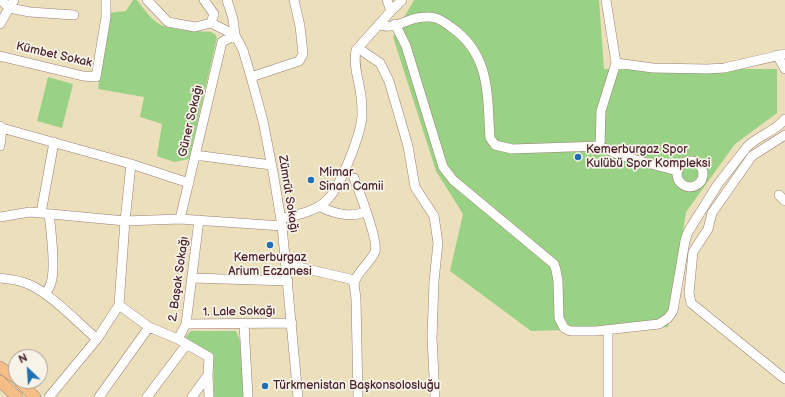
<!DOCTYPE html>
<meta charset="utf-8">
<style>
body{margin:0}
#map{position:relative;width:785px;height:397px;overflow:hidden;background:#ecdfbc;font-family:"Balsamiq Sans",sans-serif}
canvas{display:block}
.north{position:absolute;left:8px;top:349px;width:40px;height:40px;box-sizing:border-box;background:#f7f3e8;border:1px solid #b29e9c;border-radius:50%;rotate:335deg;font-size:11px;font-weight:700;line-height:16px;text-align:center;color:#4a1f2b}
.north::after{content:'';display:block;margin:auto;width:14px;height:18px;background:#1f6fb2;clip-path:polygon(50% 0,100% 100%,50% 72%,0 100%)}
</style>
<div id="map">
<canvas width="785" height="397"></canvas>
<div class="north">N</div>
</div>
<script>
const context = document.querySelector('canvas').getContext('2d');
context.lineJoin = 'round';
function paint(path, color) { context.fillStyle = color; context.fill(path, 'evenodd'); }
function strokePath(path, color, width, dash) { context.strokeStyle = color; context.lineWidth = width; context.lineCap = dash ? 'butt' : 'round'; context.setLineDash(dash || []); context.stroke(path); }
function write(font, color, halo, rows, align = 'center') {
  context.font = font + ' "Balsamiq Sans",sans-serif'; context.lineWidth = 3.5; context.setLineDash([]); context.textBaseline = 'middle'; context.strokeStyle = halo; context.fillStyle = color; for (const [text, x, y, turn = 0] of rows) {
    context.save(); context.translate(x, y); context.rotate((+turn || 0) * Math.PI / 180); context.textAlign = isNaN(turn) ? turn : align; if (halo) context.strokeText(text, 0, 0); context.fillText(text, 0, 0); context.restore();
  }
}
paint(new Path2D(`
 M133,0H137C144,9 151,20 161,25C172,30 199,31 211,32L215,34L217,38L189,159L174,162L157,156L162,124L140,117L144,97L98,89L109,13L126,11Z
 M414,0H599L604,69H777V113L735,144L686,212L668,327L531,331L450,271L463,214L436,171L393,37Z
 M48,77L73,84L62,128L37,121Z
 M191,331H236L242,346L244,397H214L213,357L185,337Z`), '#9ad285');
const minor = new Path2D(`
 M1,0L9,8L30,12L74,15
 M147,0L168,22L195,27L211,23L235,35
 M204,0L214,14L211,23
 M227,0L233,19L235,35L243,50L251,77L263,121L273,172L282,226L298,397
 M387,0L391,11
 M0,24L14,0
 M379,24C390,31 406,20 417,18C433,15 439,18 451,27C491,55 487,95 490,138L495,145L512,149L600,146L617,154L643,162L678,171
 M395,24L406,46L443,167L453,180L554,264L556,270L558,281L559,318L564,328L570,331H596L659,324L668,318L673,311L685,241L688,232L718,184L747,147C758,135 775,132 785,119
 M358,48L380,63L389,81L408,146L415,187L434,216L438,243L434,281L432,337L435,397
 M777,55L785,69
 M0,56L83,76L96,77L106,17V0
 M616,63L653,68L707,69L724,68L785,54
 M251,77L299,61L303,54L300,26L294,0
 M0,126L2,128L131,164L189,183
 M785,135L752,156L712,213L708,229L693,252L689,293L691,303L785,379
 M0,146L2,128
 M600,146L601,111L616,63L606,0
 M195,155L271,165
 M677 174a13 13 0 1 1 26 0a13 13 0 1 1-26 0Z
 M779,195L785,201
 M319,206C332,213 352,219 366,211
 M41,213L54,142
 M0,217L30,212L125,221L180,219L282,226
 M180,219L222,42L235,35
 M281,219C295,215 315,212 326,201C340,189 360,136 362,117C362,111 362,102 361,96C359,80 353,66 356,50L391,11L402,0
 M286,264L350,279L354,283L356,299L358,397
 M0,278C9,279 19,280 28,284C49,292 78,323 97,339
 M192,278L288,281
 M354,283C358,271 369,264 375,252C379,241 359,191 354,178
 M45,294C47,291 50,287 51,283C56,268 51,230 49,214
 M119,305L149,327L178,339L209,357L208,375L192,397
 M186,324L292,323
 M244,324L248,397
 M608,330V397
 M178,339L186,324L199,220
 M208,375L209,397
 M49,397L97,339L119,305L125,221L131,164
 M99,397L149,327
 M147,397L187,344`);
const major = new Path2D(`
 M0,367L16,378
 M0,381L17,397
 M19,381L35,397`);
strokePath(minor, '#9b7f74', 10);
strokePath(major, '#9b7f74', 12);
strokePath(minor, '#fff', 9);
strokePath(major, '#f6be87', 11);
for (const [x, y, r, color] of [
 [578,157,4,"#1f6fb2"],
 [311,180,4,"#1f6fb2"],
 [270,245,4,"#1f6fb2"],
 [265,386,4,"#1f6fb2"]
]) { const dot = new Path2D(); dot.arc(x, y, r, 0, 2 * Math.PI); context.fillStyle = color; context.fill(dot); strokePath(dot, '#f7f3e8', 1.5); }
write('12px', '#4a1f2b', '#f7f3e8', [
 ["Kümbet Sokak",54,55,13],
 ["Güner Sokağı",191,121,-77],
 ["Zümrüt Sokağı",288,194,81],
 ["2. Başak Sokağı",179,279,-82],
 ["1. Lale Sokağı",239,312,-1]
]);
write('12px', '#4a1f2b', '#f7f3e8', [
 ["Kemerburgaz Spor",586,150],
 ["Kulübü Spor Kompleksi",586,164],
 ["Mimar",319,173],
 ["Sinan Camii",319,187],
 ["Kemerburgaz",270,258,"center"],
 ["Arium Eczanesi",270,272,"center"],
 ["Türkmenistan Başkonsolosluğu",273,386]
], 'left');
</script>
